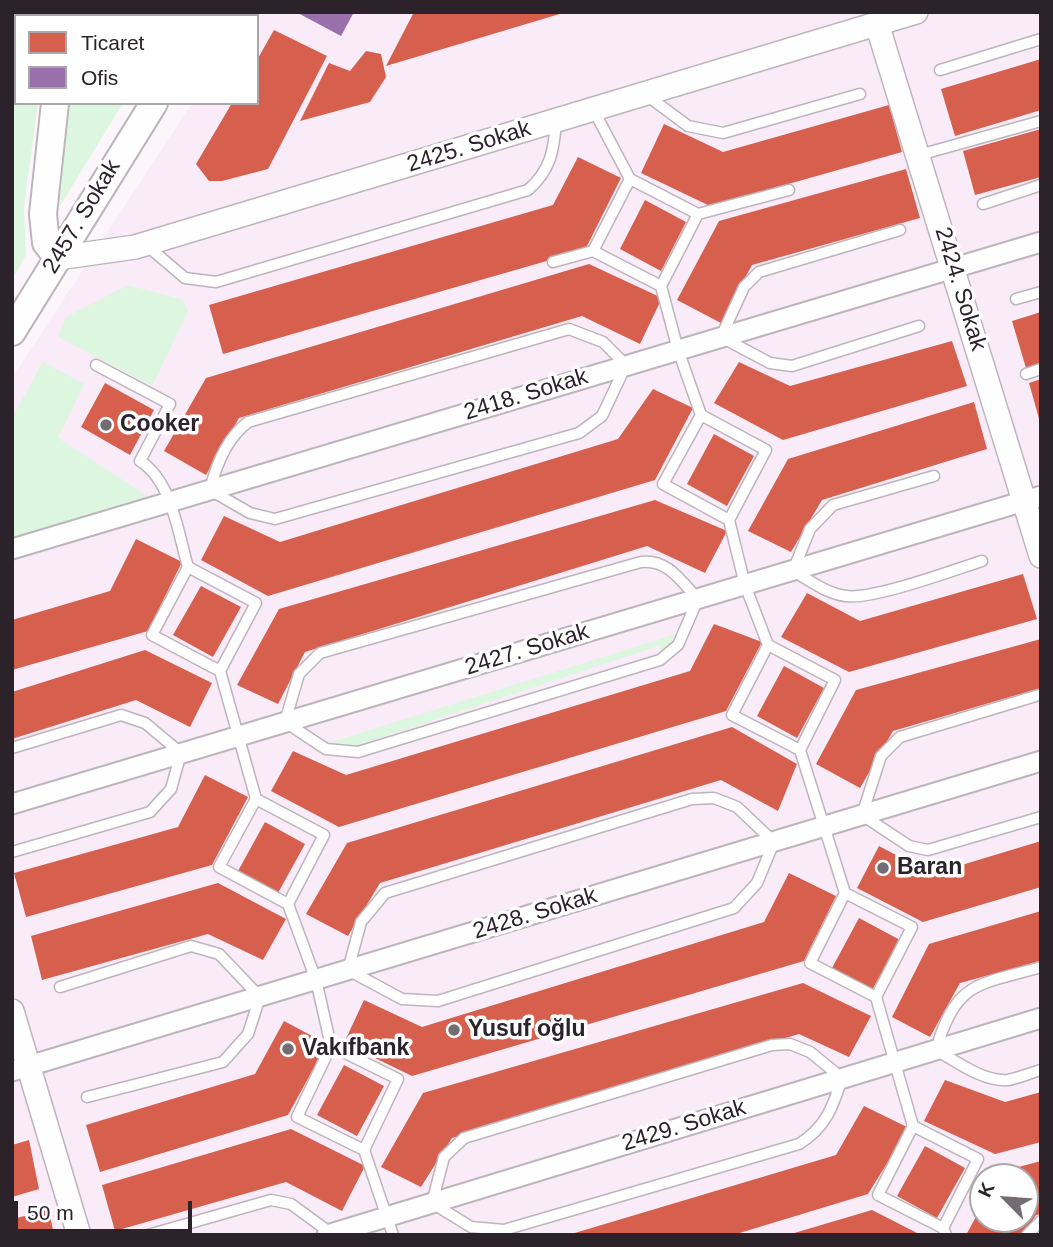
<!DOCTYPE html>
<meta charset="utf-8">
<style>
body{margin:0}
#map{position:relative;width:1053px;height:1247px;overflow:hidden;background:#fcf6fb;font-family:Arial,sans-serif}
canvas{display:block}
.frame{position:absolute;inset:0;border:14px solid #2b222a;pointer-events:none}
.legend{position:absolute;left:14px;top:14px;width:245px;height:91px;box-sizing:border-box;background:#fff;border:2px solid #aaa7aa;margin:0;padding:9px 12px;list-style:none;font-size:21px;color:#2b222a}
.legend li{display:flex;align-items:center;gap:14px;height:35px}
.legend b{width:35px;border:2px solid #aaa7aa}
.north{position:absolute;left:969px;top:1163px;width:70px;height:70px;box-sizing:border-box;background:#fff;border:2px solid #aaa7aa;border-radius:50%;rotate:295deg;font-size:19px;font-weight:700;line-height:28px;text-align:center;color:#2b222a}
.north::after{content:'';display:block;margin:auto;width:24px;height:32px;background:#746c73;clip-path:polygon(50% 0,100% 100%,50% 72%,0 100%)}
.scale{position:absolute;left:14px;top:1201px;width:178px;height:32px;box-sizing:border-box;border:4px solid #2b222a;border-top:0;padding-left:9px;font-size:21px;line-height:24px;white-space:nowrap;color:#2b222a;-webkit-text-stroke:5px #fff;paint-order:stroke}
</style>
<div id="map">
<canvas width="1053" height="1247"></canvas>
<div class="frame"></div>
<ul class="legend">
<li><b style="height:19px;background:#d6604d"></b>Ticaret</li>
<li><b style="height:19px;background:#9970ab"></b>Ofis</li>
</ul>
<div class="north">K</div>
<div class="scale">50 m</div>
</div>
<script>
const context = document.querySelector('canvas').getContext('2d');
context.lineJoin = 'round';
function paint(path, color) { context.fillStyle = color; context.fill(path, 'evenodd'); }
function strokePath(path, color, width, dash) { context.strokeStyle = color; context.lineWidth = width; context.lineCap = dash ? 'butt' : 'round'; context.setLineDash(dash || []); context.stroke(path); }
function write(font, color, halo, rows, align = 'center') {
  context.font = font + ' Arial,sans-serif'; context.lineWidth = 7; context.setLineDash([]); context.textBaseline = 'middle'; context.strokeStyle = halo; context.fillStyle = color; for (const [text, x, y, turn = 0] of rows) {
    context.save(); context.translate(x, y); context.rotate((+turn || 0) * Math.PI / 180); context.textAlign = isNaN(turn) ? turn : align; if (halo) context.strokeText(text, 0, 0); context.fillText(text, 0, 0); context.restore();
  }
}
paint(new Path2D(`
 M251,12H1041V1235H12V378L192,103H257V16H249ZM983,1177H1025V1219H983Z`), '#f9ebf7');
paint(new Path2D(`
 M16,39V103H38L24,207L26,255L12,280V46Z
 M68,103H123L60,206Z
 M128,285L183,300L188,311L152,386L58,337L66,317Z
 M43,362L84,384L58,438L155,501L12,537V418Z
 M676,634L663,656L659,646L349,748L332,742Z`), '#ddf6e0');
paint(new Path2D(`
 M414,12H563V13L386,66Z
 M274,30L327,56L268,169L222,181H209L196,164L232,103H257V60Z
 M366,51L381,54L386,77L370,102L300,121L329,63L350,71Z
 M1041,59V110L955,136L941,89Z
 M889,105L902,152L710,206L641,173L664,124L723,152Z
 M1041,129V177L975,195L963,151Z
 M578,157L621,178L585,250L223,354L209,305L553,205Z
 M906,169L920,218L752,265L721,323L677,300L719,221Z
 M645,200L686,222L661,271L620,249Z
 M589,264L662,298L640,344L582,316L239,418L206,475L164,451L206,378Z
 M1041,312V363L1026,368L1012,321Z
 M952,341L967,386L783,440L714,403L739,362L790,386Z
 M1041,379V422H1040L1029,383Z
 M105,383L154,410L130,455L81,427Z
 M653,389L693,408L655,480L268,596L201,560L224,516L280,542L618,439Z
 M974,402L987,449L822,500L791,552L748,531L788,459Z
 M714,434L754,456L727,506L687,484Z
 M655,500L727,531L705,573L647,546L305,652L278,704L237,685L279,609Z
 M136,539L182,562L148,631L12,670V620L110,591Z
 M1023,574L1037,619L849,672L781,637L807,593L860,621Z
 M201,586L241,607L213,657L173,635Z
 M714,624L762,642L726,711L339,827L271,791L293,751L346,775L690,671Z
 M1041,639V688L893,731L860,788L816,764L856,690Z
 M145,650L212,683L190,727L136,700L12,739V692Z
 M784,666L824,688L797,738L757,716Z
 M732,727L797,764L778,811L721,780L380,883L348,936L306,914L347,843Z
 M205,775L248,797L212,865L26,917L14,873L178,827Z
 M265,822L305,844L278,893L238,871Z
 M1041,841V887L923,922L857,888L879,846L932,874Z
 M789,873L836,896L804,961L412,1076L344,1043L364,1000L422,1027L764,922Z
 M218,883L286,919L263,960L208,934L42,980L31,936Z
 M1041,911V961L960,983L930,1037L892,1017L929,944Z
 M859,918L900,940L872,990L832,968Z
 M803,983L871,1016L849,1057L799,1034L452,1138L421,1187L381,1167L423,1093Z
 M284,1021L327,1044L288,1115L100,1172L86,1125L255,1074Z
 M344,1065L384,1086L357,1136L317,1115Z
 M945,1080L1005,1102L1041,1092V1142L995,1154L924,1121Z
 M864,1106L909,1128L868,1194L733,1235H568L836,1155Z
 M291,1129L365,1166L342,1211L286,1182L115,1231L102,1185Z
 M29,1140L39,1189L12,1197V1145Z
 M925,1146L965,1168L937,1218L897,1196Z
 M1041,1161V1214L1036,1215L1024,1235H966L983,1204V1219H1025V1177H998L1000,1172Z
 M49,1210L54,1235H12V1219Z
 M872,1210L921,1235H791V1234Z`), '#d6604d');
paint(new Path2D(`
 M296,12H354L341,36Z`), '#9970ab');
const service = new Path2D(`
 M940,70L1041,39
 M645,94L688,126L723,133L860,94
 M593,109L630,179L698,214L661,286L678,350L701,415L766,450L729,520L745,585L768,645L835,680L800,750
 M919,155L1041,121
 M630,179L593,251L661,286
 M983,204L1041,185
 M698,214L789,190
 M900,230L759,272L744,287L721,337L770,363L792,366L919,326
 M145,244L185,278L216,282L528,190C551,170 554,150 556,121
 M553,262L593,251
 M1016,299L1041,292
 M569,329L603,342L626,365L602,416L579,433L275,519L250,513L210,490C216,465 227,438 248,422Z
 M96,365L170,404L140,461C172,481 178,533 188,567L152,635L220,671L256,799L219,867L288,904L316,980L331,1046L297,1117L364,1150L393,1235
 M1026,374L1041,369
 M701,415L663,484L729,520
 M934,476L833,505L810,529L793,571C809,580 827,594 846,596C873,600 953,570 982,561
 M641,562C668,559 681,581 698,599L678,645L660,660L358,752L326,749L285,722L299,674L320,653Z
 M188,567L256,603L220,671
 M768,645L732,715L800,750L845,893L810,963L876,997
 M1039,695L900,737L881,756L862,815L909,846L928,850L1041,817
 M12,748L121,715L145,723L181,753L171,789L150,812L12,852
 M714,798L737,807L774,842L757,883L734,908L438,1001L402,999L348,970L361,922L385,893L692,799Z
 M256,799L324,835L288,904
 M845,893L912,927L876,997L913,1126L878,1195L943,1228
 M1041,967C979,985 956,980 936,1050C956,1061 983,1082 1008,1080C1019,1078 1030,1073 1041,1070
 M60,987L191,946L219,954L260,997L248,1034L223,1062L87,1097
 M790,1044L810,1052L842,1078C833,1107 826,1127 799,1144L504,1230L471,1227L432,1203L444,1157L464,1138L772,1045Z
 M331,1046L398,1079L364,1150
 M913,1126L978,1159L943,1228L946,1235
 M148,1235L271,1200L291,1204L332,1234
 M1027,1235L1041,1221`);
const minor = new Path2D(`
 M12,549L1041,242
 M12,804L1041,496
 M12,1071L1041,761
 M327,1235L1041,1018`);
const tertiary = new Path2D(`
 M877,24L1041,556
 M58,258L135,247L916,12
 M12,1011L79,1235`);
const secondary = new Path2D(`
 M99,12L102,16
 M69,16V12
 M200,16L207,12
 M55,103L43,214L46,243L58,258
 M12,332L154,103`);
strokePath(service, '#bdb5bc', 13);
strokePath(minor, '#bdb5bc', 23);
strokePath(tertiary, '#bdb5bc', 26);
strokePath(secondary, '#bdb5bc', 30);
strokePath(service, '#fffefe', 10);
strokePath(minor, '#fffefe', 19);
strokePath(tertiary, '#fffefe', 23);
strokePath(secondary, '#fffefe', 26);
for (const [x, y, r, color] of [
 [106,425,7,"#746c73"],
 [883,868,7,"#746c73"],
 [454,1030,7,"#746c73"],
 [288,1049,7,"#746c73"]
]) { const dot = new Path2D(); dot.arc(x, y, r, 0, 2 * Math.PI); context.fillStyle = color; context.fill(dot); strokePath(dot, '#fff', 2.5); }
write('23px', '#2b222a', '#fff', [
 ["2425. Sokak",469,147,-17],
 ["2457. Sokak",82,217,-59],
 ["2424. Sokak",960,289,73],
 ["2418. Sokak",526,395,-17],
 ["2427. Sokak",527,650,-17],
 ["2428. Sokak",535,914,-17],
 ["2429. Sokak",684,1126,-17]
]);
write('bold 23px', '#2b222a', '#fff', [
 ["Cooker",120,425],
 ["Baran",897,868],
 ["Yusuf oğlu",468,1030],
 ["Vakıfbank",302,1049]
], 'left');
</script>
